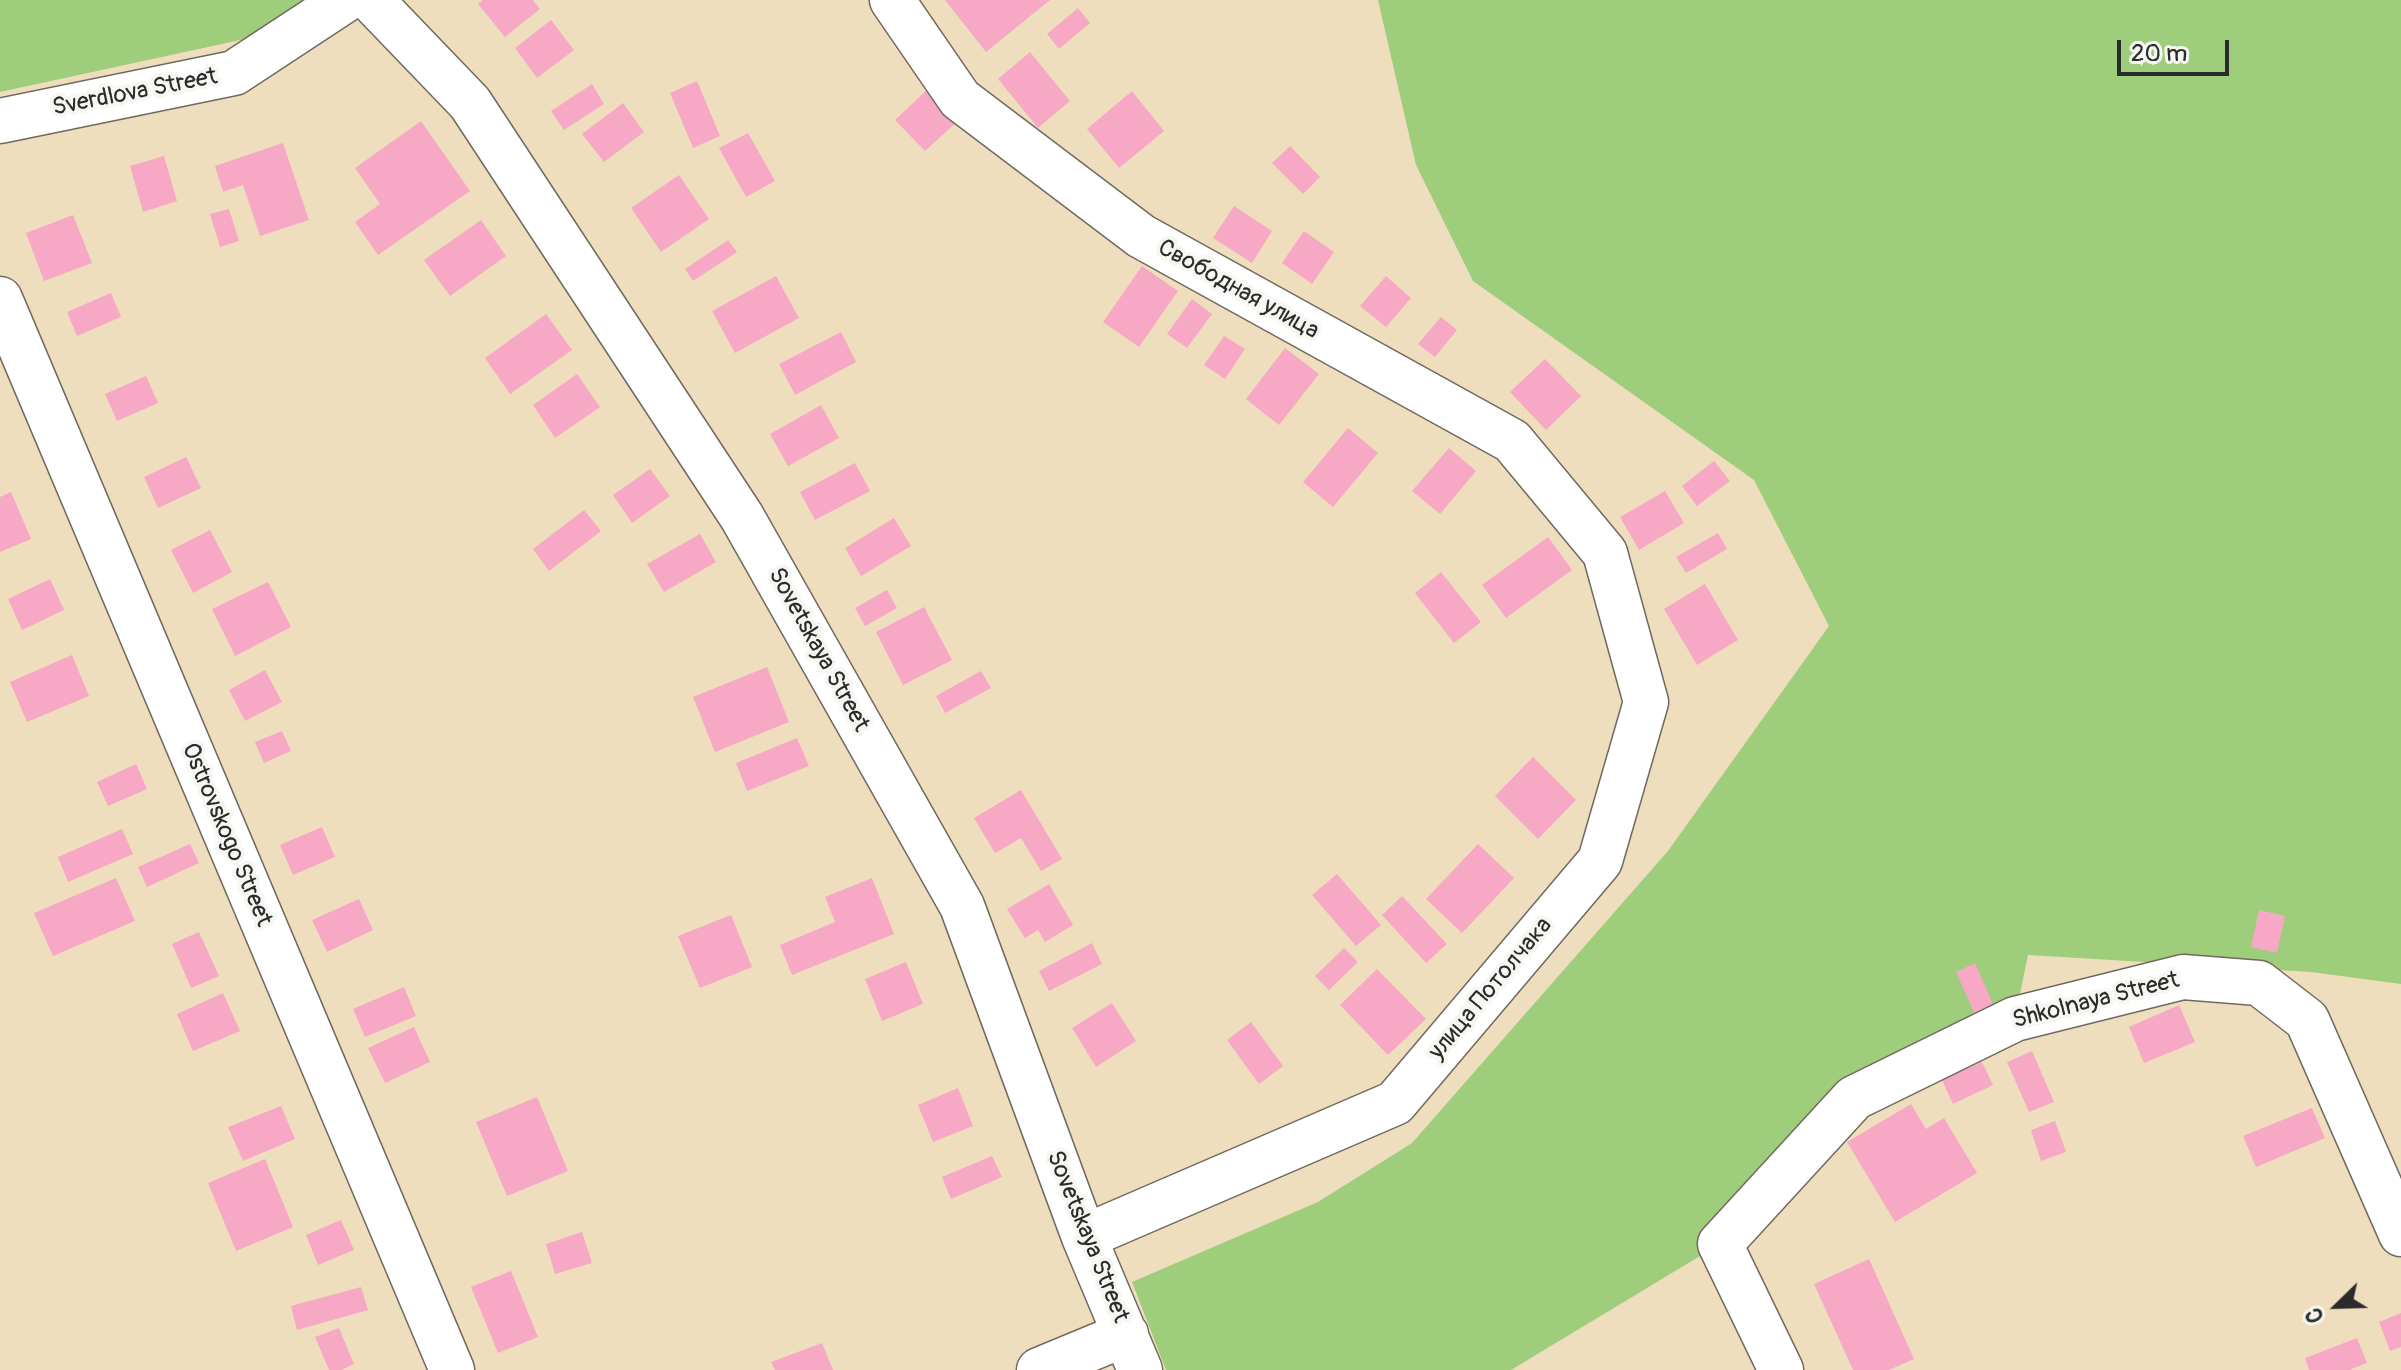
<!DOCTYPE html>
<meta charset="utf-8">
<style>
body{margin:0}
#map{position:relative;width:2401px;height:1370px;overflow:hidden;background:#efdebe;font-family:Pangolin,sans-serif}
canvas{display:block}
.north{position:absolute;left:2297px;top:1266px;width:80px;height:80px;-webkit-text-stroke:6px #f6f6f2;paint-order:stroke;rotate:247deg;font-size:22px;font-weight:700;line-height:32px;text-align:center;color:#2b2b2b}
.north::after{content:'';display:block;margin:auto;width:28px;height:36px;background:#2b2b2b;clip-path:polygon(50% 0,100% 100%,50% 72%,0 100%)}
.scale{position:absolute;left:2117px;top:40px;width:112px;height:36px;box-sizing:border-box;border:4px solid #2b2b2b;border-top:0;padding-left:10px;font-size:24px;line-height:28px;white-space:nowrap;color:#2b2b2b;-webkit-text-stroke:6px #f6f6f2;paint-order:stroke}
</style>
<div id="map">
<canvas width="2401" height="1370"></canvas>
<div class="north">С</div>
<div class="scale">20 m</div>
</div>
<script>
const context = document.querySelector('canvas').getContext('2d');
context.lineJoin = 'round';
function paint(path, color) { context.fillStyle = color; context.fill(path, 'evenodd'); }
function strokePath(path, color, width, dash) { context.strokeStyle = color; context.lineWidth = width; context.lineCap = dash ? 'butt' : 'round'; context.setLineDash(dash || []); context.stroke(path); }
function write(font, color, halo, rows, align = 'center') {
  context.font = font + ' Pangolin,sans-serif'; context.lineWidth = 8; context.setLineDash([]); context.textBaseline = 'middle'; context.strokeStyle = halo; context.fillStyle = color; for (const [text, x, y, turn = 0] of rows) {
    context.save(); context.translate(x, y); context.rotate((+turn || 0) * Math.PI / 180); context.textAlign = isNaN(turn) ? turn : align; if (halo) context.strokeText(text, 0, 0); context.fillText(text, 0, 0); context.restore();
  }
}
paint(new Path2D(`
 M0,0H307L245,39L0,92Z
 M1378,0H2401V984L2311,972L2028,955L2015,1019L1854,1098L1720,1244L1511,1370H1166L1132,1282L1318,1202L1412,1143L1668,851L1829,626L1754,480L1473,281L1416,165Z`), '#9ecd7b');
paint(new Path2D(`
 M483,0H533L540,9L505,37L478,4Z
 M945,0H1050L986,52Z
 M1078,8L1090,23L1059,49L1047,34Z
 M551,20L574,50L537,78L515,48Z
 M1030,52L1070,101L1038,128L998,79Z
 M697,81L720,136L693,148L670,93Z
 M592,84L604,104L564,130L551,111Z
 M929,88L959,120L925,151L895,120Z
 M1132,91L1164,131L1119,168L1087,129Z
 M623,103L644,132L604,162L582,134Z
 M421,121L470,191L378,255L355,222L380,204L355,168Z
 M748,133L775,181L746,197L719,148Z
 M283,143L309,220L260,236L243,185L223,192L215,166Z
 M1290,146L1320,177L1303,194L1272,163Z
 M164,156L177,201L143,212L130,166Z
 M679,175L709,219L661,252L631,208Z
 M1234,206L1272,231L1252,263L1213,238Z
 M229,209L239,241L220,247L210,214Z
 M73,215L92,263L44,281L26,233Z
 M481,220L506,256L450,296L424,260Z
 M1304,231L1334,252L1312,284L1282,263Z
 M728,240L737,252L693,281L685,269Z
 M1142,266L1178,291L1139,347L1103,322Z
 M776,276L799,318L735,353L712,311Z
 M1386,276L1411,298L1386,327L1360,306Z
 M111,293L121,317L77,336L67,312Z
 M1192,299L1212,314L1187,348L1167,334Z
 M546,314L572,350L510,394L485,358Z
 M1441,317L1457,330L1435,357L1418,344Z
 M841,332L856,362L795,395L779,364Z
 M1224,336L1245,349L1225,379L1204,365Z
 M1285,348L1319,374L1279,425L1246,399Z
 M1545,359L1581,396L1546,430L1510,392Z
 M577,374L600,407L555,438L533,405Z
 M146,376L158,403L117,421L105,394Z
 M821,405L839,438L788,466L770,434Z
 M1348,428L1378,453L1333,507L1303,482Z
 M1449,448L1476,471L1440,514L1412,491Z
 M186,457L201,488L158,508L144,477Z
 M1714,461L1730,481L1697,506L1682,486Z
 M855,463L870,491L815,520L800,492Z
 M650,469L670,496L632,523L613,495Z
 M1665,491L1684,523L1639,550L1620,517Z
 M11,492L31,539L0,552V497Z
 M584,510L601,531L549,571L533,549Z
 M894,518L911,546L861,576L845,548Z
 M210,530L232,572L193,593L171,550Z
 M1718,533L1727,549L1686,573L1676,557Z
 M700,534L716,562L664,592L647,564Z
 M1548,537L1572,570L1506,618L1482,585Z
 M1441,572L1481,622L1454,643L1415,593Z
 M50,579L64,610L22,630L8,599Z
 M268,582L291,627L235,656L212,609Z
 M1705,584L1738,640L1697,665L1664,609Z
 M887,590L897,608L865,626L855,608Z
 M924,607L952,660L903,685L876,632Z
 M72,655L89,696L27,722L10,682Z
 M767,667L789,722L715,752L693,697Z
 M265,670L282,702L245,721L229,690Z
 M981,671L991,688L945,713L936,696Z
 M282,731L291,751L264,763L255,742Z
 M797,738L809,766L747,791L736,763Z
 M1533,757L1576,800L1538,839L1495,796Z
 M136,764L147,789L108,806L97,782Z
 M1021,790L1062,859L1041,871L1021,838L995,853L974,818Z
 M322,827L335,857L293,875L280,845Z
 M122,829L133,854L68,882L58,857Z
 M190,844L199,863L147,887L138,867Z
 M1478,844L1514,878L1462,933L1426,899Z
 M1337,874L1381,925L1356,946L1312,895Z
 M116,878L135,921L53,956L34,913Z
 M872,878L894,934L792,975L780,945L835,922L825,897Z
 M1049,884L1073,925L1045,942L1038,930L1025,938L1007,909Z
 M1402,896L1447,944L1426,963L1382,915Z
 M359,899L373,930L327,952L312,920Z
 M2259,910L2285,916L2277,953L2251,947Z
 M731,915L752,967L700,988L678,936Z
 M199,932L219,976L191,988L172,944Z
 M1092,943L1102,964L1049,991L1039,971Z
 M1344,948L1358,962L1329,990L1315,976Z
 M906,962L923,1004L882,1021L865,979Z
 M1975,963L1995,1009L1976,1017L1956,972Z
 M1377,969L1426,1019L1388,1055L1340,1005Z
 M404,987L416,1016L365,1037L353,1009Z
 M223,993L240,1031L193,1051L177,1014Z
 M1112,1003L1136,1041L1096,1067L1072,1028Z
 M2179,1005L2195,1042L2144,1063L2129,1027Z
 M1251,1022L1283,1066L1259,1084L1227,1040Z
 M414,1027L430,1062L385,1083L368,1048Z
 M2032,1051L2054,1102L2029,1112L2007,1062Z
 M1982,1062L1993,1085L1953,1104L1942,1080Z
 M958,1088L973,1126L933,1142L918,1105Z
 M537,1097L568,1171L507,1196L476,1122Z
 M1911,1104L1926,1129L1944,1118L1977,1173L1895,1222L1847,1142Z
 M281,1106L295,1139L243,1161L228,1127Z
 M2312,1108L2325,1138L2256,1167L2243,1136Z
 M2055,1121L2066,1152L2041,1161L2031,1130Z
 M992,1156L1002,1177L951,1199L942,1177Z
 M265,1159L293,1227L236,1251L208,1183Z
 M341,1220L354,1250L318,1265L306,1235Z
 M582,1232L592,1263L555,1274L546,1244Z
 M1869,1259L1914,1359L1889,1370H1853L1814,1284Z
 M511,1271L538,1337L498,1353L471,1287Z
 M361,1287L368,1310L297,1330L291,1306Z
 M2401,1313V1347L2390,1351L2379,1322Z
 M339,1328L354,1364L341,1370H329L315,1337Z
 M2357,1338L2367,1363L2349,1370H2309L2305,1358Z
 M822,1343L833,1370H775L771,1362Z`), '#f6a8c5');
const minor = new Path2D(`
 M371,0L470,103L742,517L962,906L1084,1237L1140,1370
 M892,0L960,99L1141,236L1512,441L1605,553L1646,702L1600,861L1395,1103L1084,1237
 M0,121L234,73L345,0
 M0,299L452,1370
 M1039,1370L1126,1334
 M1781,1370L1720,1244L1854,1098L2015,1019L2183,977L2259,983L2307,1020L2401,1234`);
strokePath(minor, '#706a5e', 47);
strokePath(minor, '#fff', 44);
write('24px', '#2b2b2b', '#f6f6f2', [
 ["Sverdlova Street",135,93,-11],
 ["Свободная улица",1238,290,29],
 ["Sovetskaya Street",818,650,61],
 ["Ostrovskogo Street",226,835,67],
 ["улица Потолчака",1491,989,-50],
 ["Shkolnaya Street",2096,1001,-14],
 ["Sovetskaya Street",1087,1237,68]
]);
</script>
